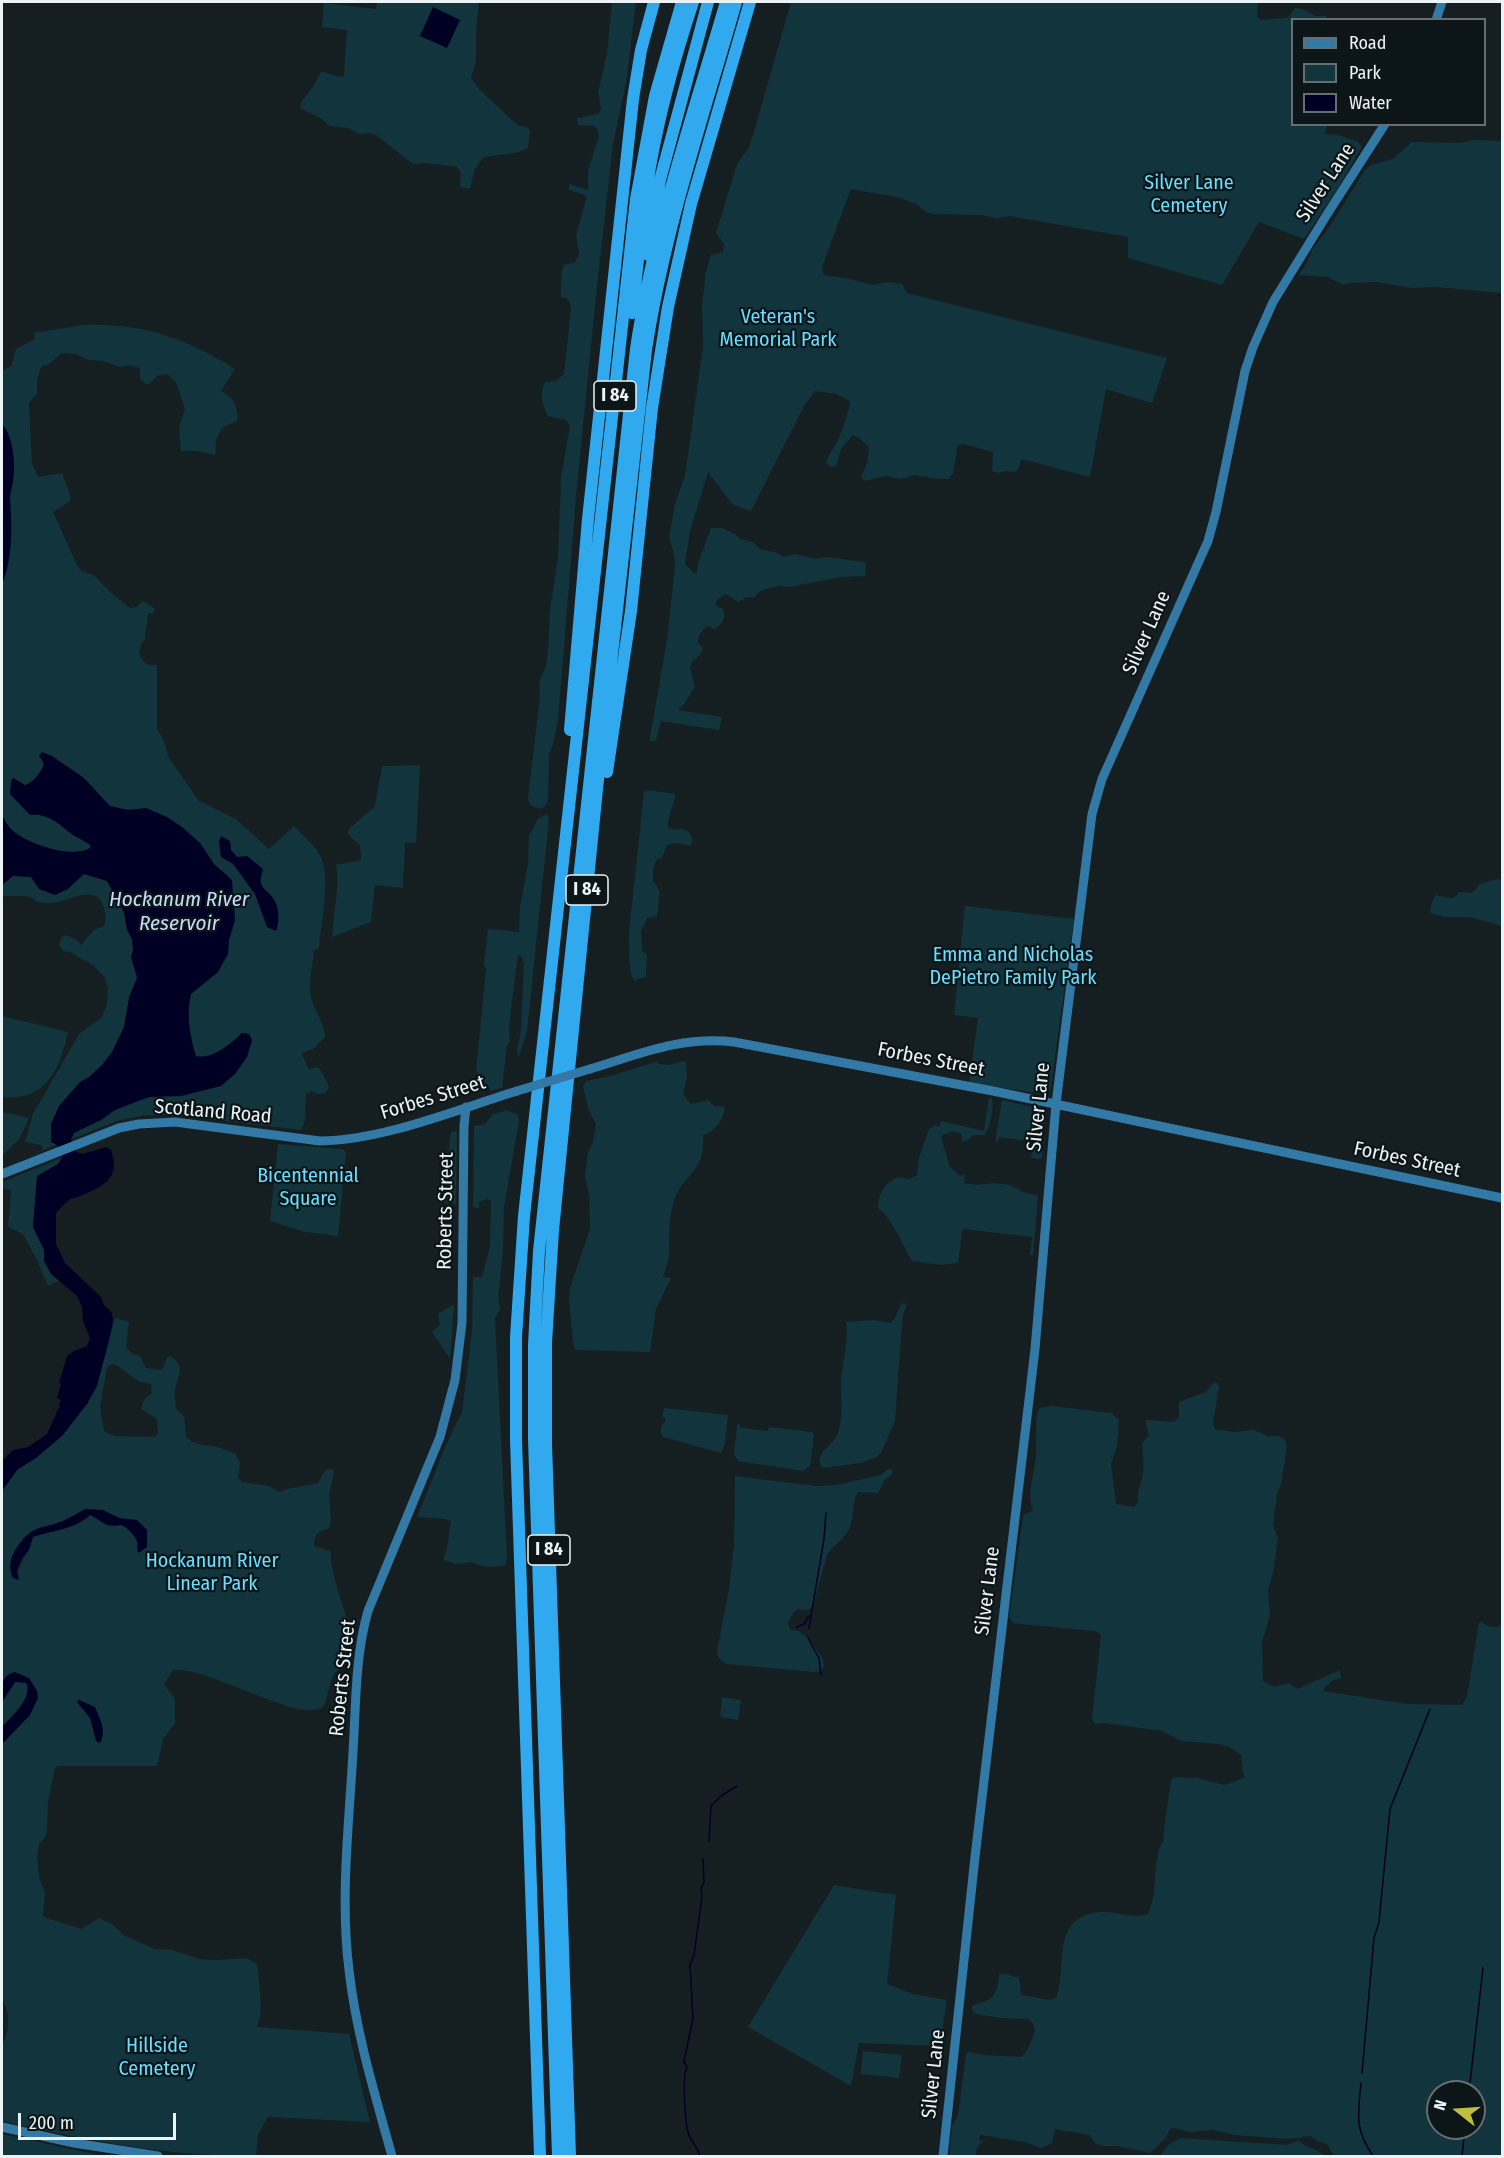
<!DOCTYPE html>
<style>
body{margin:0}
#map{position:relative;width:1504px;height:2158px;overflow:hidden;background:#151f22;font-family:"Fira Sans Condensed",sans-serif}
canvas{display:block}
.frame{position:absolute;inset:0;border:3px solid #ecf3f5;pointer-events:none}
.legend{position:absolute;left:1291px;top:18px;width:195px;height:108px;box-sizing:border-box;background:#0c1619;border:2px solid #666e71;margin:0;padding:8px 10px;list-style:none;font-size:18px;color:#ecf3f5}
.legend li{display:flex;align-items:center;gap:12px;height:30px}
.legend b{width:30px;border:2px solid #666e71}
.north{position:absolute;left:1426px;top:2080px;width:60px;height:60px;box-sizing:border-box;background:#0c1619;border:2px solid #666e71;border-radius:50%;rotate:287deg;font-size:16px;font-weight:700;line-height:24px;text-align:center;color:#ecf3f5}
.north::after{content:'';display:block;margin:auto;width:21px;height:27px;background:#c0be41;clip-path:polygon(50% 0,100% 100%,50% 72%,0 100%)}
.scale{position:absolute;left:18px;top:2113px;width:158px;height:27px;box-sizing:border-box;border:3px solid #ecf3f5;border-top:0;padding-left:8px;font-size:18px;line-height:21px;white-space:nowrap;color:#ecf3f5;-webkit-text-stroke:4px #0c1619;paint-order:stroke}
</style>
<div id="map">
<canvas width="1504" height="2158"></canvas>
<div class="frame"></div>
<ul class="legend">
<li><b style="height:8px;background:#3379a5"></b>Road</li>
<li><b style="height:16px;background:#11343d"></b>Park</li>
<li><b style="height:16px;background:#000025"></b>Water</li>
</ul>
<div class="north">N</div>
<div class="scale">200 m</div>
</div>
<script>
const context = document.querySelector('canvas').getContext('2d');
context.lineJoin = 'round';
function paint(path, color) { context.fillStyle = color; context.fill(path, 'evenodd'); }
function strokePath(path, color, width, dash) { context.strokeStyle = color; context.lineWidth = width; context.lineCap = dash ? 'butt' : 'round'; context.setLineDash(dash || []); context.stroke(path); }
function write(font, color, halo, rows, align = 'center') {
  context.font = font + ' "Fira Sans Condensed",sans-serif'; context.lineWidth = 4.5; context.setLineDash([]); context.textBaseline = 'middle'; context.strokeStyle = halo; context.fillStyle = color; for (const [text, x, y, turn = 0] of rows) {
    context.save(); context.translate(x, y); context.rotate((+turn || 0) * Math.PI / 180); context.textAlign = isNaN(turn) ? turn : align; if (halo) context.strokeText(text, 0, 0); context.fillText(text, 0, 0); context.restore();
  }
}
paint(new Path2D(`
 M377,2H479L476,29V61L471,78L479,89L513,121L518,125L528,128L530,131L528,148C515,156 498,153 483,158L475,169L470,189L460,187L461,173L457,167L426,163L413,164L376,135L370,133L360,134L347,128L330,126L322,119L300,108L302,101L315,84L320,73L323,72L340,77L344,76L347,30L322,27L324,3L376,9Z
 M612,2H636L626,83L613,144L597,286L577,485L558,721L553,744L549,754L548,798L546,805L540,809L530,805L528,798L540,696L539,683L546,666L548,651L550,610L558,556L561,478L570,425L566,420L548,416C543,407 538,390 546,382L556,381L564,374L571,309L570,302L565,297L561,298C561,291 560,269 564,265C565,264 574,263 575,263L579,253L576,235L587,196L568,189L570,184L588,190V170L599,136L597,129L594,126L578,125L577,118L598,114L601,110L598,92L607,54Z
 M791,2H1258L1257,17L1261,20L1286,18L1289,17L1295,8L1303,9L1315,16H1326L1328,19L1292,20V124L1327,125L1325,133L1329,135L1335,134L1358,142L1361,145V148L1338,188L1304,239L1259,222L1222,285L1128,258V237L1010,216L997,218L980,215L933,214L926,212L918,205L901,198L851,189L823,264L822,270L824,275L850,279L873,285L889,282L902,284L907,293L1167,358L1152,403L1106,389L1090,477L1021,459L1019,468L1015,472L1005,471L998,473L992,471L993,452L963,444L958,445L953,473L949,479H938L914,475L901,479L886,476L864,481L861,477L867,463L869,447L857,436H852L841,449L836,466L831,467L826,463C827,457 831,453 835,446C840,437 850,411 850,401L836,394L815,391L804,406L751,511L733,505L708,472L690,531L685,564L694,573L697,572L698,563L711,528H722L735,534L740,539L753,542L761,550L775,552L784,557L795,554L816,559L827,557L864,562L866,564L865,576L841,577L789,587L778,586L762,590L754,597H747L738,602L726,594L716,600V606L723,609C727,616 722,626 714,629L708,626C702,629 697,637 698,643L703,648C701,656 698,657 692,661L690,667L695,687L684,704L678,710L722,717L719,730L661,721L656,741H650V737L667,640L674,576L675,558L669,537L675,504L685,475L703,347L702,305L706,271L711,255L723,252L724,244L716,233L737,164L748,149L753,135Z
 M1473,140L1502,141V293L1436,287L1412,288L1377,282L1350,283L1343,285L1328,277L1299,275L1307,262L1312,250L1330,226L1365,170L1371,165L1393,159L1412,142L1460,143Z
 M83,325C142,323 186,338 235,369L221,391C236,400 235,402 238,419L236,422C224,426 220,428 216,441C215,446 217,449 215,455L197,451H181L179,428L185,409L176,382L167,374L157,376L149,384H146L140,379V368L130,365L120,367L103,361L89,360L76,354L62,353L49,364L41,367L37,380V394L29,403L32,463L38,477L62,473L71,498L70,501L53,512L78,567L83,572L94,575L111,593L130,608L136,607L143,601L155,609L154,613L148,614L145,639L141,644L139,653C142,662 147,666 157,665V729L164,741L169,758L199,801L236,819L269,849L294,826C302,835 313,843 319,854C332,875 321,923 319,948L314,950C313,964 308,983 311,997C314,1011 325,1023 325,1037L313,1049L303,1052L302,1055L309,1069L318,1067C323,1074 326,1080 329,1088L325,1093L318,1094L312,1091L306,1094C305,1104 307,1123 301,1130L174,1115H146L120,1120L43,1150L41,1145L25,1142L33,1114L79,1034L102,1017L107,1005L108,988L105,978L93,965L70,952L63,951L59,945L62,937L66,935L77,940L81,945L94,930L104,926C107,920 105,914 104,908C97,881 67,903 52,903C48,903 41,903 38,902C35,901 33,898 30,897C22,895 10,897 2,896V371L11,366L16,349L35,339L34,333Z
 M420,765L416,843H405L403,888L375,885L371,922L332,937L338,880L336,865L361,860L360,846L347,833L350,828L375,806L382,766Z
 M648,790L675,794C675,804 667,817 668,827L675,830C686,826 696,835 691,846L676,843L667,845L662,858L657,859L653,869V880L660,892L657,916L647,918L641,931L642,951L647,955L646,977L634,980C626,968 629,919 632,905L644,792Z
 M547,814L549,820L527,1031L519,1057L517,1052L521,1028L524,964L522,957L518,955L509,1025L510,1042L507,1045L502,1088L491,1091L476,1071L486,969L484,963L488,929L519,932L520,907L528,864L529,835L538,819Z
 M1497,879L1502,880V926L1470,917H1445L1430,913L1432,902L1436,895C1446,896 1452,903 1459,892L1472,893L1480,884Z
 M965,906L1074,919L1051,1086L1049,1091L1044,1094L969,1083L978,1018L954,1015Z
 M2,1016L68,1032C60,1069 46,1102 2,1097Z
 M659,1061L658,1064L669,1065L683,1061L686,1063L687,1077L683,1094L691,1104L708,1100L715,1107L722,1106L725,1108C723,1120 715,1132 703,1135C706,1171 687,1170 675,1198C668,1217 670,1234 669,1254C669,1261 665,1269 663,1277L671,1278L656,1309L650,1352L578,1350L575,1349L573,1342L569,1299L570,1288L590,1229L589,1195L585,1177L588,1152L593,1142L596,1124L589,1111L583,1087L586,1081L610,1076Z
 M989,1098H992C994,1108 990,1126 985,1135H973L968,1140L963,1142L961,1134L953,1131L942,1135C941,1142 948,1157 949,1166L960,1176L965,1174L964,1183L976,1185L993,1183L1010,1185L1023,1192L1038,1196L1033,1256L1030,1255L1032,1237L964,1229L962,1232L958,1263L942,1265L912,1261C901,1243 895,1222 878,1208C878,1193 885,1182 899,1177L909,1179L917,1175L919,1158L929,1129L935,1125L939,1127L941,1121L984,1131Z
 M1002,1100L1045,1110L1042,1159L1031,1158L1033,1147L1028,1146L1029,1141L999,1137L998,1142L995,1141Z
 M507,1110L518,1115L519,1121L504,1207L503,1252L498,1296L500,1310L495,1318L507,1559L505,1566L486,1567L471,1562L456,1564L443,1560L447,1548L451,1521L445,1519L418,1517V1515L445,1447L462,1412L472,1331L473,1277H482L490,1247L491,1201L487,1199L479,1202V1208L473,1207L474,1126L485,1124L492,1115Z
 M2,1112L29,1118L20,1138L2,1156Z
 M457,1131L456,1204L442,1202L451,1132Z
 M278,1144L342,1149L346,1152L338,1236L305,1232L270,1221Z
 M69,1155L44,1219L68,1276L48,1286L37,1260L23,1234L8,1227L11,1190L2,1189V1182Z
 M905,1303L907,1305L903,1314L900,1348L895,1421L882,1451L877,1457L861,1463L822,1468C813,1452 834,1446 838,1433C844,1416 840,1396 841,1378C843,1359 849,1341 846,1322L874,1320L890,1323L895,1318L901,1304Z
 M454,1304L450,1359L432,1332L440,1325L438,1314Z
 M115,1318L129,1322L126,1348L133,1354L140,1356L146,1368L161,1370L163,1368L167,1357L170,1356C186,1366 179,1373 175,1389C174,1395 176,1403 176,1409L184,1416L186,1437C197,1447 205,1444 217,1447C224,1449 230,1452 236,1454L240,1463L238,1477L242,1482L268,1486L280,1492L287,1489L318,1483L325,1470L332,1469L334,1472L329,1495L331,1523L328,1529C317,1531 314,1536 314,1546L331,1551C329,1586 361,1630 348,1665C326,1670 332,1694 322,1708C316,1709 310,1711 304,1710C274,1707 193,1663 172,1671L164,1685L175,1699V1723L163,1739L157,1766H58L55,1768L48,1802L47,1831L45,1837L39,1845L37,1856L39,1877L45,1894L43,1915L46,1918L82,1929L99,1918L112,1924L125,1936L155,1949L172,1950L200,1959L216,1960L247,1958L257,1964C259,1980 264,2014 257,2027L349,2034L370,2122L268,2117L258,2135L256,2156C171,2157 85,2140 2,2121V2044C10,2034 10,2011 2,2000V1744L30,1715L29,1678L2,1685V1491L17,1470L40,1448L104,1360ZM111,1364L118,1366L138,1381L151,1384L152,1393L144,1400L141,1409L157,1419L158,1433L155,1437L114,1436L104,1431L100,1407L107,1368ZM86,1509L90,1515C74,1529 52,1530 33,1537C30,1546 19,1572 13,1578L12,1575L23,1538L32,1531L63,1521Z
 M1213,1383H1217L1219,1386L1213,1423L1215,1429L1233,1432L1254,1430L1268,1436H1279L1285,1440L1287,1447L1281,1484L1277,1494L1273,1525L1278,1538L1273,1573L1268,1590L1270,1615L1262,1642L1263,1681L1275,1687L1289,1683L1297,1689L1340,1670L1341,1678L1333,1680L1324,1688L1323,1691L1407,1704L1462,1705L1467,1696L1479,1623L1482,1622C1487,1627 1496,1629 1502,1625V2156H1334L1327,2144L1317,2141L1311,2136L1289,2139L1235,2135L1213,2130L1191,2132L1174,2128L1170,2129L1165,2139L1150,2153L1118,2146H1104L1096,2144L1089,2135L1055,2129L1052,2143L1041,2148L1025,2142L980,2135L979,2140L984,2141L977,2147L976,2156H949L952,2126L958,2116L966,2054L969,2052L983,2055L1021,2057C1028,2052 1032,2039 1035,2030L1033,2023L1028,2019L1001,2018L976,2014L973,2012L972,2006C977,2003 981,2003 986,2001C996,1998 999,1983 999,1974C1007,1972 1012,1978 1019,1977L1021,1995L1050,2000L1056,1998C1069,1964 1049,1916 1101,1912C1116,1911 1133,1919 1148,1914C1159,1891 1151,1860 1164,1839L1163,1836L1171,1780L1174,1777L1196,1778L1225,1785L1246,1777L1243,1774L1241,1755L1229,1747L1219,1744L1181,1741L1162,1731L1104,1723L1095,1724L1092,1720L1101,1635L1095,1631L1020,1624L1013,1623L1009,1617L1023,1517L1025,1514L1033,1511C1026,1494 1035,1473 1036,1455C1037,1439 1034,1423 1039,1408L1052,1406L1111,1413L1119,1420L1117,1446L1111,1464L1116,1504L1134,1507L1138,1502C1137,1491 1140,1488 1142,1478C1145,1467 1143,1454 1142,1443L1149,1435L1145,1420L1174,1422L1179,1417V1402L1206,1392ZM1438,2092H1474V2128H1438Z
 M664,1408L728,1415L725,1443L721,1453L663,1437C659,1430 660,1426 666,1421L664,1417L662,1418Z
 M739,1423L741,1428L768,1431L769,1427L812,1432L814,1436L810,1466L803,1471L738,1461L734,1454L737,1426Z
 M888,1469H892L893,1473L884,1481L878,1493L859,1492L856,1495C852,1506 854,1518 849,1529C844,1541 832,1545 827,1555L813,1606L808,1610L798,1609L793,1613L788,1622L790,1630L799,1631L808,1638L823,1659L824,1666L821,1671L814,1672L727,1664C721,1662 717,1657 717,1651L729,1589L734,1545L735,1476L816,1486L836,1485L881,1475Z
 M15,1682H26L28,1685C27,1703 14,1714 2,1727V1702Z
 M722,1697L741,1700L738,1720L720,1717Z
 M834,1885L896,1895L887,1984L913,1994L947,2000L940,2046L859,2043L851,2086L748,2027Z
 M863,2051L902,2055L899,2078L861,2074Z
 M2,2134L103,2156H2Z
 M1181,2138L1287,2145L1299,2140C1304,2148 1317,2148 1325,2156H1160L1169,2144Z`), '#11343d');
paint(new Path2D(`
 M433,7L460,20L447,48L420,36Z
 M2,424C13,435 16,465 13,481C12,487 10,493 10,499C12,528 13,557 2,585L3,463Z
 M42,752L52,756L84,778L110,806L128,810L146,808L167,817L182,827L200,843L214,864L232,880L235,920L229,940L228,954L218,972L191,994C186,1014 190,1037 196,1056C212,1060 232,1043 242,1033L249,1034L252,1040L247,1057L235,1074L221,1086L181,1096L149,1097L115,1110L101,1120L74,1133L71,1140L76,1152L83,1154L106,1147L111,1150C122,1180 101,1187 78,1197C75,1198 71,1198 69,1200C66,1202 59,1210 56,1213V1244L65,1263L101,1297L104,1305L112,1313L113,1320L109,1340L97,1386L87,1404L62,1436L36,1458L17,1470L2,1491V1461L13,1450L28,1447L47,1434L60,1405L59,1404L61,1400L57,1398L61,1384L59,1383L67,1356L74,1351L87,1346L90,1338L83,1321L82,1307L77,1296L51,1274L44,1261V1250L33,1227L37,1176L58,1164L63,1156L57,1145L51,1142V1124L59,1106L80,1082L89,1077L102,1065L112,1052L124,1027L129,997L137,978L131,957L133,950L132,939L127,930L124,912L107,881L84,874L68,889L55,895L39,889L31,877L13,876L2,885V815C5,821 8,826 13,831C29,844 71,859 90,848V845C83,840 75,837 69,832C57,822 46,813 30,815L10,794L11,781L13,778L25,785C31,784 41,773 43,766C44,762 42,760 39,756Z
 M221,836L230,841L231,850L237,857L247,856L263,869C262,874 260,877 261,883C263,890 269,892 273,898C279,906 280,922 276,931L267,927L255,894L233,864L221,857L219,841Z
 M86,1509L103,1510L119,1518L137,1520L147,1530V1547L139,1553L137,1550C140,1539 131,1531 122,1525C104,1528 103,1521 90,1515C74,1530 53,1530 33,1537L29,1550L22,1558L17,1570L19,1580L13,1578C4,1560 19,1541 33,1531C40,1526 52,1526 60,1522C69,1519 77,1513 86,1509Z
 M15,1672L29,1678L37,1691L38,1698L30,1715L2,1744V1727C12,1716 34,1698 26,1683L15,1682L2,1702C1,1690 0,1675 15,1672Z
 M79,1700L95,1707C100,1719 107,1731 100,1743L96,1741L90,1718L77,1702Z`), '#000025');
strokePath(new Path2D(`
 M797,1627L804,1624L809,1616
 M809,1628L824,1539L826,1513
 M808,1638L819,1658L821,1675
 M709,1841L711,1806L721,1796L737,1786
 M1362,2073L1374,1938L1379,1922L1390,1809L1430,1709
 M1361,2083C1358,2115 1354,2128 1373,2156
 M1469,2092L1483,1968
 M700,2156C698,2148 692,2143 689,2135C685,2125 682,2075 687,2067L684,2062L693,2018L690,1965L694,1955L702,1897L701,1889L704,1882L703,1859
 M1462,2156L1465,2128`), '#000025', 1.5);
strokePath(new Path2D(`
 M1436,20L1442,2
 M590,1069C640,1054 681,1036 734,1042L993,1091L1502,1198
 M2,1174L119,1128L139,1124L175,1122L320,1141C384,1140 455,1110 517,1091
 M2,2127L74,2143L158,2156
 M392,2156C375,2095 356,2033 349,1970C340,1898 349,1824 353,1752C356,1705 355,1656 368,1611L440,1437L455,1380L462,1323L464,1126L466,1107
 M943,2156L975,1857L1035,1349L1056,1104L1092,814L1102,779L1208,541L1216,512L1245,371L1253,347L1273,302L1326,216L1385,124`), '#3379a5', 9);
strokePath(new Path2D(`
 M648,255L660,180L708,2
 M632,313C638,264 642,215 650,167C660,110 675,56 693,2
 M570,730L588,519L633,99L641,50L654,2
 M607,772L631,611L652,408L668,307L691,204L750,2
 M540,2156L516,1440V1337L524,1216L636,199L655,96L682,2
 M558,2156L534,1439V1345L539,1251L636,349C653,231 693,116 726,2
 M570,2156L546,1444V1343L553,1230L597,789L646,350C664,232 703,117 736,2`), '#30a9ef', 12);
strokePath(new Path2D(`
 M517,1091L590,1069`), '#3379a5', 9);
for (const [x, y, w] of [
 [615,396,42],
 [587,890,42],
 [549,1550,42]
]) { const box = new Path2D(); box.roundRect(x - w / 2, y - 15, w, 30, 4.5); context.fillStyle = '#0c1619'; context.fill(box); strokePath(box, '#ecf3f5', 1.5); }
write('bold 18px', '#ecf3f5', null, [
 ["I 84",615,396],
 ["I 84",587,890],
 ["I 84",549,1550]
]);
write('20px', '#68dfff', '#0c1619', [
 ["Silver Lane",1189,183],
 ["Cemetery",1189,206],
 ["Veteran's",778,317],
 ["Memorial Park",778,340],
 ["Emma and Nicholas",1013,955],
 ["DePietro Family Park",1013,978],
 ["Bicentennial",308,1176],
 ["Square",308,1199],
 ["Hockanum River",212,1561],
 ["Linear Park",212,1584],
 ["Hillside",157,2046],
 ["Cemetery",157,2069]
]);
write('20px', '#ecf3f5', '#0c1619', [
 ["Silver Lane",1326,183,-57],
 ["Silver Lane",1147,633,-66],
 ["Forbes Street",931,1060,11],
 ["Forbes Street",433,1098,-17],
 ["Silver Lane",1039,1107,-84],
 ["Scotland Road",213,1112,5],
 ["Forbes Street",1407,1160,12],
 ["Roberts Street",446,1211,-89],
 ["Silver Lane",988,1591,-83],
 ["Roberts Street",343,1678,-84],
 ["Silver Lane",934,2074,-84]
]);
write('italic 21px', '#cadbfa', '#0c1619', [
 ["Hockanum River",179,900],
 ["Reservoir",179,924]
]);
</script>
